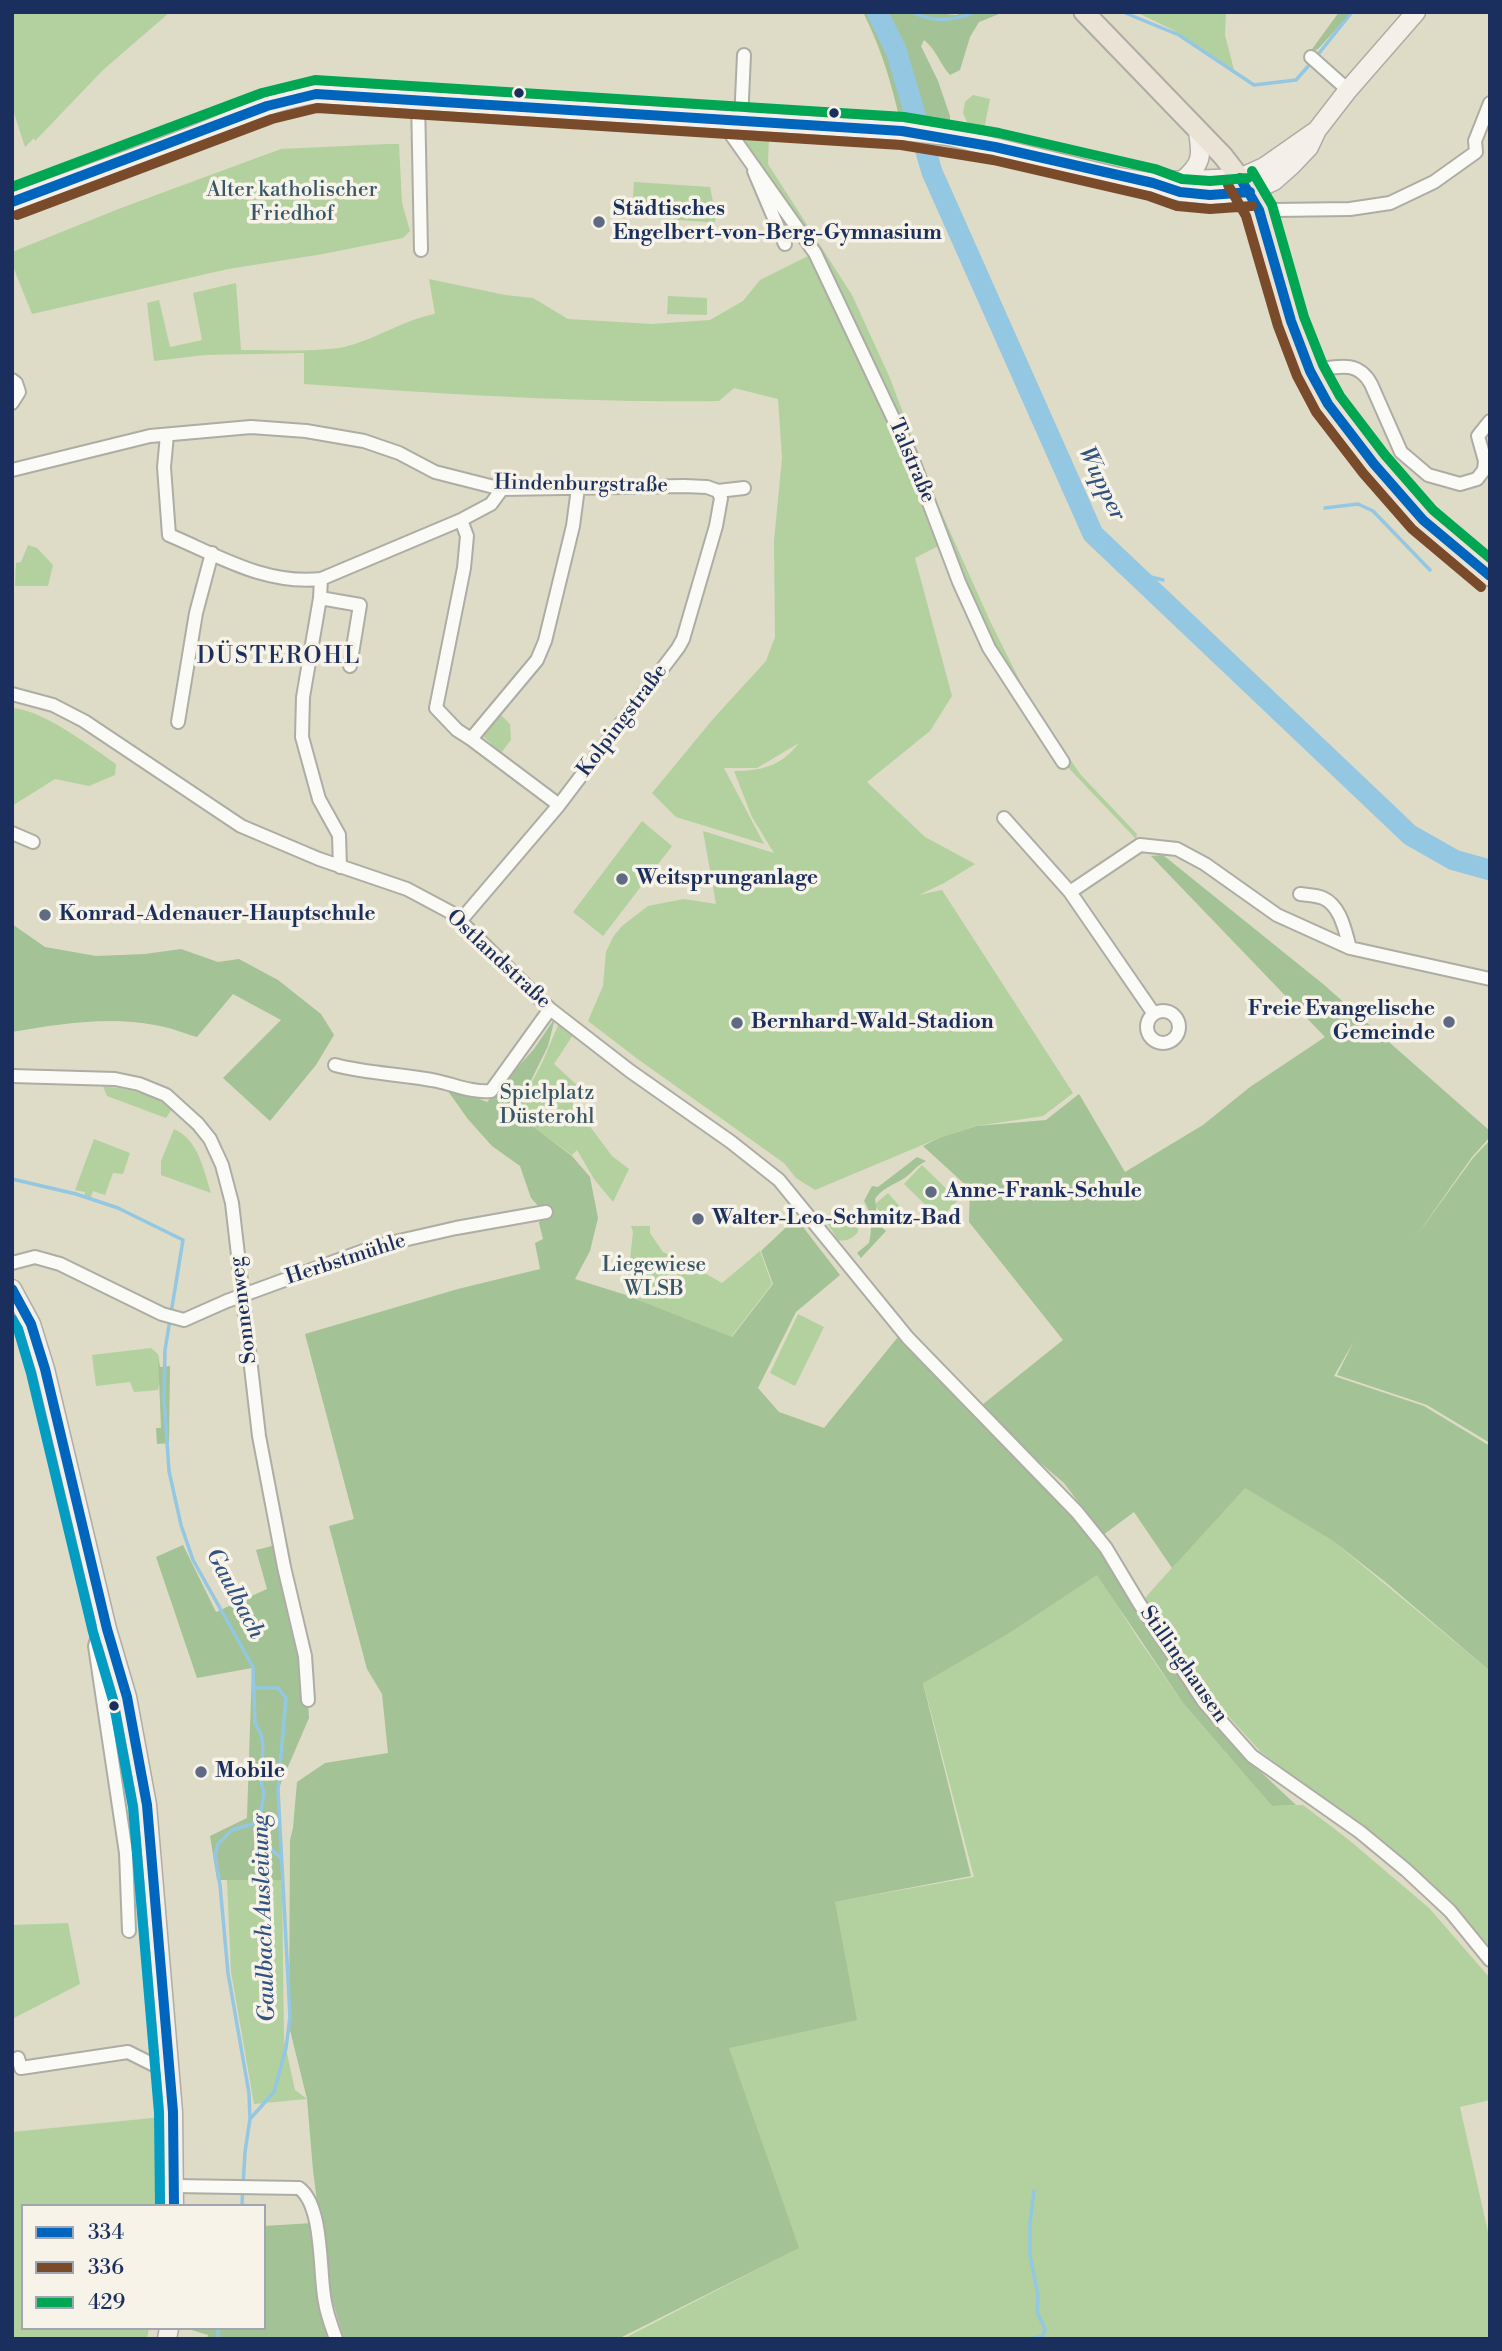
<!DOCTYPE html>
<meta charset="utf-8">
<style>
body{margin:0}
#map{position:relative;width:1502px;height:2351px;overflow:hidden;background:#dedbc7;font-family:"Libre Bodoni",serif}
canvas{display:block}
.frame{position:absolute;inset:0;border:14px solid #1b2f5e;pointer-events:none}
.legend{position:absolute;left:21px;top:2204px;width:245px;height:126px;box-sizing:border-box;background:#f7f3e8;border:2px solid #9fa5b1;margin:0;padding:9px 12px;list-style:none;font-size:21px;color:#1b2f5e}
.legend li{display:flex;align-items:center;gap:14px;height:35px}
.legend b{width:35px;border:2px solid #9fa5b1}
</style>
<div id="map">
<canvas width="1502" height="2351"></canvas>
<div class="frame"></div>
<ul class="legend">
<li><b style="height:9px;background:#0065bd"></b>334</li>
<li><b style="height:9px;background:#7a4b2a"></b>336</li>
<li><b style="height:9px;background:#00a651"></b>429</li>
</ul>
</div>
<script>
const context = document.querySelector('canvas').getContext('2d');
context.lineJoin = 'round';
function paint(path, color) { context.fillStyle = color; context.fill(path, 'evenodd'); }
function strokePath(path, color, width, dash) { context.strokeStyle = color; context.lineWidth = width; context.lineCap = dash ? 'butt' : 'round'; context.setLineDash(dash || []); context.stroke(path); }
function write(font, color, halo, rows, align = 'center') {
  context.font = font + ' "Libre Bodoni",serif'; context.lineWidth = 7; context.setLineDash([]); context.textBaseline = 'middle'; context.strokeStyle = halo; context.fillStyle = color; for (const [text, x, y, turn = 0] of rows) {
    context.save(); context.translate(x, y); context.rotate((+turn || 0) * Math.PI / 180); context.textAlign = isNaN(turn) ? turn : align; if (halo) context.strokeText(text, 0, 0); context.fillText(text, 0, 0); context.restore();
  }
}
paint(new Path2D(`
 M12,12H170L103,70L35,141L34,138L25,147L12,107Z
 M1136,12H1226L1225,35L1234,70L1173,30Z
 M973,95L990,99L984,129L969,126L963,113L965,102Z
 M741,134L769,137L768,164L852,295L889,376L939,507L989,619L1022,685L1017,692L944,543L915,558L952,696L930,731L867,782L925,837L975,864L944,883L919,895L942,890L1073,1093L1043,1116L977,1126L939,1138L815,1190L796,1178L784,1163L639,1060L588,1021L603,986L606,952L613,937L622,926L648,906L684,899L716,904L703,831L774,853L752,817L734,771C761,771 782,766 799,743L757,768H724L764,844L676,817L652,793L713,719L766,661L775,637L774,541L782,458L778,399L734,388L719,401C580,403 442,394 304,384V353L205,355L154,361L147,303L159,300L170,347L202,340L193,293L236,283L241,350C273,350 307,352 339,348C372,342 402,320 435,314L429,279L505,295L533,298L568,319L652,324L710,320L743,301L760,280L818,251L739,138Z
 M388,144H399L402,203L410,231L403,238L323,254L228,269L32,314L12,264V252L121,208L281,149Z
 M634,182L710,187L716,217L714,225L708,224L707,222L632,217Z
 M668,296L707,298V315L667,314Z
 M28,545L37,548L53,565L48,586H15L16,563L21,562Z
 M1032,703L1080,774L1137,834L1136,839L1063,762Z
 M12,708C43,710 90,746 116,764L115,775L89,786L55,779L12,806Z
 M501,715L510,724L511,740L501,753L484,737L485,732Z
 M642,821L672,846L603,936L573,912Z
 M559,1023L573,1035L554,1064L578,1086L571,1101L612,1156L629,1169L613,1202L594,1179L577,1150L572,1155L515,1114L542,1063Z
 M103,1086C128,1089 153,1093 172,1109L166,1118L107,1096Z
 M174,1129C198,1139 204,1171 211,1193L161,1175V1161Z
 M94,1139L130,1153L123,1174L113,1173L105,1195L93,1191L90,1199L84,1197L85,1192L75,1190Z
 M922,1165L958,1200L940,1219L904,1184Z
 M888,1193L902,1209L889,1221L874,1205Z
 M838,1211L853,1213L858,1218V1232C853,1238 847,1242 838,1240L826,1221Z
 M631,1226H650V1233L663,1252L696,1268L722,1283L760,1251L772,1284L731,1337L626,1295L633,1232Z
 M798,1314L824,1327L795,1386L770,1373Z
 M151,1348L158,1354L160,1379L158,1390L134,1392L130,1382L96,1386L92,1355Z
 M1244,1487L1333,1541L1490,1671V1949L1476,1932L1391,1852L1260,1751L1212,1698L1155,1618L1145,1598Z
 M1098,1574L1137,1637L1183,1703L1272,1806L1303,1805L1349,1840L1429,1908L1490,1978V2100L1460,2107L1490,2241V2339H623L798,2248L728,2048L834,1902L974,1877L923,1682L1008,1634Z
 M227,1880H282L284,2040L295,2090L307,2099L254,2104L231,1972Z
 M12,1919L14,1925L68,1923L80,1984L12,2019Z
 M162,2117L157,2206H23V2328H149L147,2339H12V2132Z`), '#b2d19e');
paint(new Path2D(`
 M863,12H924L956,15L966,12H1004L979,22L970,37L960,70L950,75C940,64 936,49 924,40L921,46L938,81L950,116V120L943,125L900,120C890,78 882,51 863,12Z
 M1339,12H1352L1318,49L1310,52Z
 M1163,855L1323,984L1490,1131V1137L1472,1157L1412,1242L1473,1158L1490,1140V1443L1427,1405L1337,1375L1354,1341L1334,1376L1424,1406L1490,1446V1671L1384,1581L1333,1541L1245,1488L1172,1568L1134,1512L1103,1535L1064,1483L977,1409L1063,1340L969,1222L970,1189L923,1146L939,1138L977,1126L1046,1120L1079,1094L1125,1172L1203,1125L1250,1087L1325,1037L1151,856Z
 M12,924L45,947L96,956L145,954L181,949L218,962L239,959L278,980L321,1014L334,1035L316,1065L270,1121L223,1078L281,1020L233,994L197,1037C183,1033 169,1027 155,1025C108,1016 59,1024 12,1032Z
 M555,1018L548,1046L515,1113L572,1156L590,1177L598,1218L590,1251L575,1279L626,1295L732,1337L773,1284L761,1251L796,1218L840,1275L796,1312L758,1388L779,1412L824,1428L898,1337L1068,1510L1115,1572L1191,1690L1230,1743L1296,1805L1272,1806L1183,1703L1097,1575L1008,1634L923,1683L971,1876L835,1902L857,2020L729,2048L799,2248L618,2339H344L327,2283L313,2170L307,2099L289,2026L290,1840L293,1828L297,1782L325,1763L388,1753L382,1694L367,1669L329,1526L354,1519L305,1334L458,1289L540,1269L535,1243L543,1239L539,1223L543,1211L531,1198L520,1166L492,1146L467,1118L443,1084L487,1102L534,1049Z
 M917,1157L926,1161C917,1165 912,1173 903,1179C893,1185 881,1189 875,1199L878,1224L886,1231L861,1258L857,1253L869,1243C872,1227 873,1216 864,1201L872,1186L878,1187Z
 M158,1354L160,1367L170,1366L169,1443L157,1444L156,1428H161Z
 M183,1545L216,1612L267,1589L256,1550L272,1546L284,1567L305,1656L309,1718L278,1790L282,1880H217L210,1836L247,1818L252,1668L197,1678L156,1557Z
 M313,2223L338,2339H207L208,2335L185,2328H264V2226Z`), '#a3c295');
strokePath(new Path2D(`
 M912,12C934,23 953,21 975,12
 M1123,12L1179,35L1254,85L1296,80L1311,63
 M1316,57L1352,12
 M1325,508L1358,504L1373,511L1430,570
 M1134,573L1163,580
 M12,1179L76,1194L118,1208L183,1240L165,1350L164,1399L169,1471L181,1525L193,1560L253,1667L255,1723L261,1734L263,1746L261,1781L264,1794L259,1822L232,1830L218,1844L215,1856L220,1885L228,1973L249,2093L250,2119
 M259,1822L271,1849L281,1858
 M245,2206L242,2204L245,2152L250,2119L274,2092L286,2048L290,2017L278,1790L286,1698L278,1688H253
 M218,2339V2328
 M1030,2339L1043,2336L1045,2329L1037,2312L1038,2296L1030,2255V2223L1034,2191`), '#94c7e2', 3.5);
strokePath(new Path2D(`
 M877,12L896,50L932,172L1093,534L1410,835L1454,860L1490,870`), '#94c7e2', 21);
const street = new Path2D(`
 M1311,57L1348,90
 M418,99L421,250
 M729,120L730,133L815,253L912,458L959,582L989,648L1063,762
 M741,121L744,55
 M1476,152L1475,141L1490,103
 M754,171L785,244
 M1262,216L1274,210L1350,209L1390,203L1434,182L1476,152
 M1310,371C1334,368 1357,358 1371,384L1401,452L1428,475L1460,484L1477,479L1484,470L1485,461L1478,436L1490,421
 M12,380L16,383L19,392L12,403
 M167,435L164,467L169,535C219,556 265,585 321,579L461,520L491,504L502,489
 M12,470L150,436L251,427L306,431L364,441L399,453L435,472L502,489L684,486L707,487L718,491L744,488
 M461,520L467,536L464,568L436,708L457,730L471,739
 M321,579L320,598L303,697L302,737L319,799L339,835L340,867
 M320,598L360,605L350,666
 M12,694L53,705L84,721L241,826L319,859L407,889L452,913L550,1009L630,1071L731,1142L779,1180L908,1338L1077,1512L1106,1548L1139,1603L1204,1702L1252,1756L1360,1832L1406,1870L1450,1911L1490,1960
 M178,722L196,613L212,553
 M559,805L471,739L537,660L545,641L573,526L578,488
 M1004,818L1070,892
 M12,833L33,842
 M1300,894C1307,895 1316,895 1323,898C1341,906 1345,931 1350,948
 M461,920L559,805L678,648L683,639L716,526L721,498L718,491
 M1147 1027a16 16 0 1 1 32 0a16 16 0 1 1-32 0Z
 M1154,1014L1070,892L1140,845L1177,849L1205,864L1277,915L1350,948L1490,979
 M335,1065C369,1074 404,1074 437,1081C455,1085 473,1093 491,1091L550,1009
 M12,1076L115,1079L139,1084L166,1095L198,1124L210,1139L222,1165L232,1203L259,1436L284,1567L305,1656L308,1700
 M12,1263L35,1257L60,1264L162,1314L184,1320L227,1301L377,1246L456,1228L546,1212
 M107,1629L99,1631L95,1646L126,1853L129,1931
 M18,2058L21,2068L128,2052L156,2066L170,2065
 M174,2186L299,2188C324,2206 319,2274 325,2302C327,2315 332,2327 336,2339`);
const secondary = new Path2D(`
 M1183,180C1202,164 1202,156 1198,132
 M1163,181L1240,178L1264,167L1314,132
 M12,202C71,180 130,160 189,137C231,121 271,100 316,94L902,131L948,136L1118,177L1154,183L1168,189L1182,192L1212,195L1250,192L1274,181L1291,166L1309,147L1317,130L1348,90L1416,12
 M12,1289L31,1324L45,1369L107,1629L127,1697L147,1805L173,2112L174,2206
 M167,2339L169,2328`);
const primary = new Path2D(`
 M1084,12L1223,156L1240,178L1259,210L1291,321L1310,371L1328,404L1374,464L1423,520L1490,576`);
strokePath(street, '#adada5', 16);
strokePath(secondary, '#adada5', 21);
strokePath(primary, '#adada5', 23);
strokePath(street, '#fafaf7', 12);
strokePath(secondary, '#f4f0e9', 18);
strokePath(primary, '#eae2d5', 19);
strokePath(new Path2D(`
 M1240,178L1259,210L1291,321L1310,371L1328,404L1374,464L1423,520L1490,576
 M12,202L267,106L316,94L902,131L995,147L1153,183L1180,192L1210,195L1250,192
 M12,1289L31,1324L45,1369L107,1629L127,1697L147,1805L173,2112L174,2206`), '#0065bd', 10);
strokePath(new Path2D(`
 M1228,185L1246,216L1278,326L1297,376L1316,412L1363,473L1412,529L1481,587
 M17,215L272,119L317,108L901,145L993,160L1149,196L1177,206L1210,209L1252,206`), '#7a4b2a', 10);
strokePath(new Path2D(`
 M1252,171L1272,205L1304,317L1323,365L1340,396L1385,455L1433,510L1490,558
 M12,187L262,93L315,80L904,117L999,133L1155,169L1182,179L1210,181L1248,178`), '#00a651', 10);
strokePath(new Path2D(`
 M12,1319L18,1329L31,1373L93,1632L113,1700L133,1807L159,2113L160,2206`), '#039dc3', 10);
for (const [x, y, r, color] of [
 [519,93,6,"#1b2f5e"],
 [834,113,6,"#1b2f5e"],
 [599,222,7,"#5f6b83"],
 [622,879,7,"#5f6b83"],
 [45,915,7,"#5f6b83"],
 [1449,1022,7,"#5f6b83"],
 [737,1023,7,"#5f6b83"],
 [931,1192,7,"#5f6b83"],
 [698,1219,7,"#5f6b83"],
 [114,1706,6,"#1b2f5e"],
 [201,1772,7,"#5f6b83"]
]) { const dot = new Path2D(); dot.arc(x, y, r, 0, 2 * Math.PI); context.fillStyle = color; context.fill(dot); strokePath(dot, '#f7f3e8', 2.5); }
write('21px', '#385666', '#f7f3e8', [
 ["Alter katholischer",292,191],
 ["Friedhof",292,215],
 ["Spielplatz",547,1094],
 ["Düsterohl",547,1118],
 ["Liegewiese",654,1266],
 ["WLSB",654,1290]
]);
write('bold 21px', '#1b2f5e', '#f7f3e8', [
 ["Städtisches",613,210],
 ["Engelbert-von-Berg-Gymnasium",613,234],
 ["Weitsprunganlage",636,879],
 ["Konrad-Adenauer-Hauptschule",59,915],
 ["Freie Evangelische",1435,1010,"right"],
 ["Gemeinde",1435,1034,"right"],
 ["Bernhard-Wald-Stadion",751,1023],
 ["Anne-Frank-Schule",945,1192],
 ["Walter-Leo-Schmitz-Bad",712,1219],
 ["Mobile",215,1772]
], 'left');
write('21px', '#1b2f5e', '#f7f3e8', [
 ["Talstraße",911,461,67],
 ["Hindenburgstraße",581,485,1],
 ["Kolpingstraße",623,721,-53],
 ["Ostlandstraße",498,960,43],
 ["Herbstmühle",346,1260,-18],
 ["Sonnenweg",244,1310,-97],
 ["Stillinghausen",1183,1665,55]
]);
write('italic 23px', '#325382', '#f7f3e8', [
 ["Wupper",1101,484,64],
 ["Gaulbach",234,1594,62],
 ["Gaulbach Ausleitung",265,1918,-92]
]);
context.letterSpacing = '2px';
write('23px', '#1b2f5e', '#f7f3e8', [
 ["DÜSTEROHL",279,657]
]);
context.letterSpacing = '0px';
</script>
